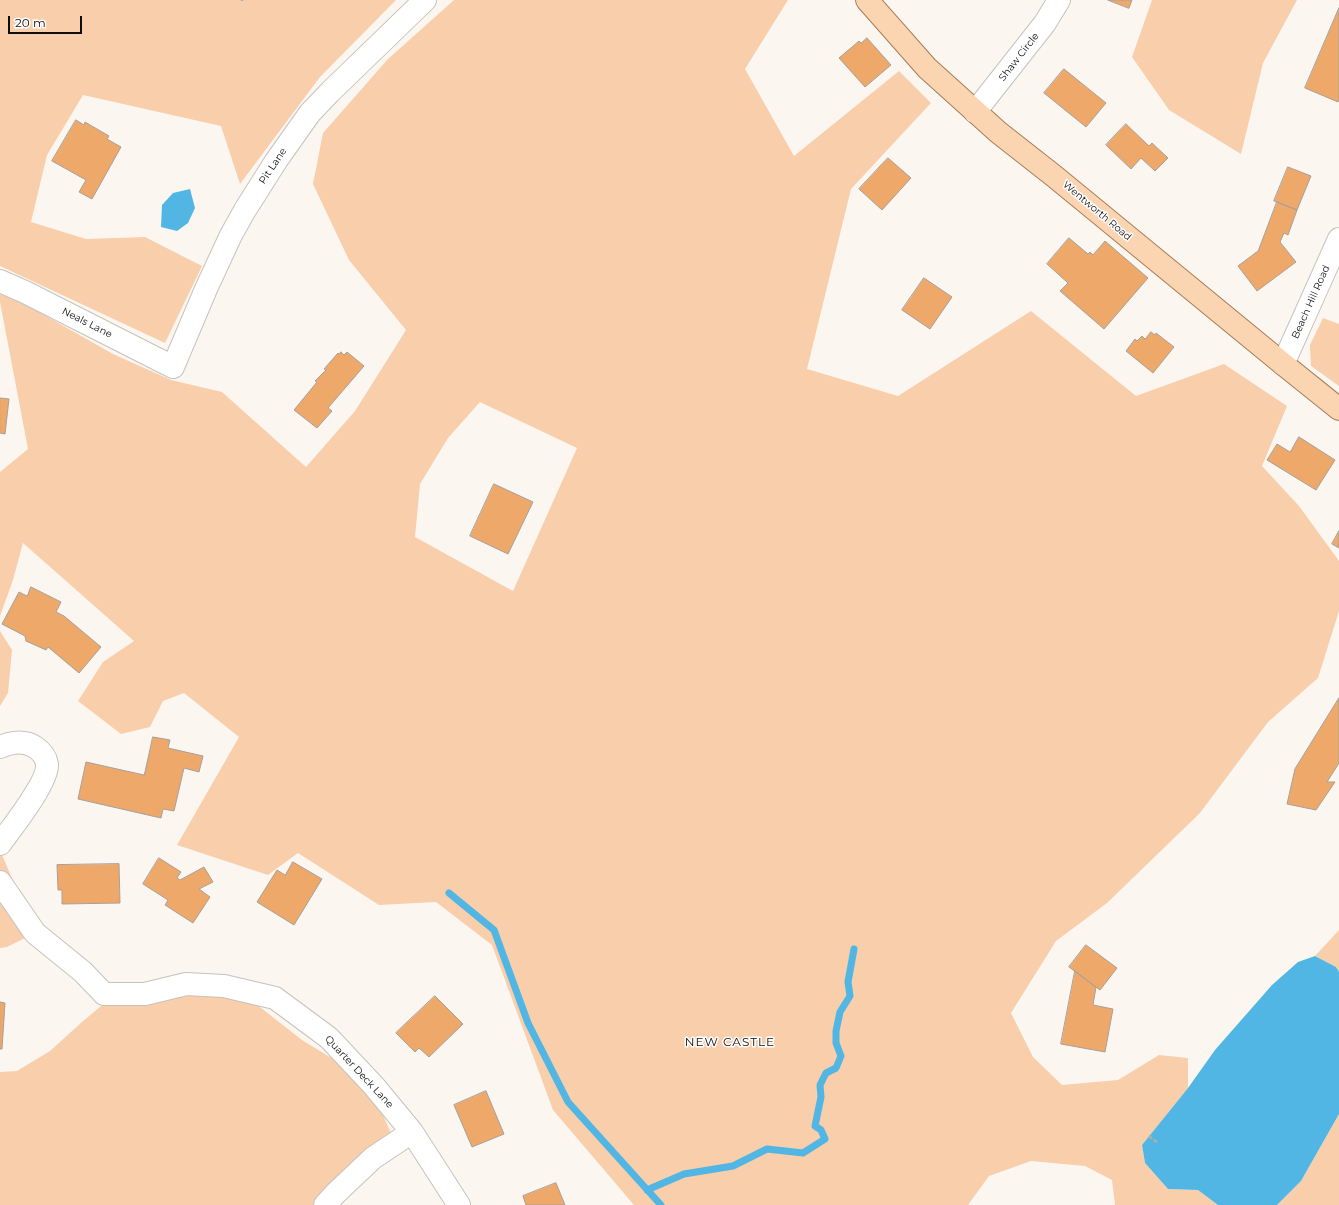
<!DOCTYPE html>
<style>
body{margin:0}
#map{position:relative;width:1339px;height:1205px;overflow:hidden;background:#fcf6f1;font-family:Montserrat,sans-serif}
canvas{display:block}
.scale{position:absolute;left:8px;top:16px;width:74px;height:18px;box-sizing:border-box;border:2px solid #100e0d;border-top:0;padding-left:5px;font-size:12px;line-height:14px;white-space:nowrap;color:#100e0d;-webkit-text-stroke:3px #fff;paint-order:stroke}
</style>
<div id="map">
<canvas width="1339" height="1205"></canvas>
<div class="scale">20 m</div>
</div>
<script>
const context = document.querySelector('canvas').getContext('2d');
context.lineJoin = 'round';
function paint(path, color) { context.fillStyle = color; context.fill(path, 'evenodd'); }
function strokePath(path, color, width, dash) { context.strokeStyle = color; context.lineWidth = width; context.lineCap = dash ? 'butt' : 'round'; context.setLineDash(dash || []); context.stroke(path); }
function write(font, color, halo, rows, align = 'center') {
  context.font = font + ' Montserrat,sans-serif'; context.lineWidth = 3; context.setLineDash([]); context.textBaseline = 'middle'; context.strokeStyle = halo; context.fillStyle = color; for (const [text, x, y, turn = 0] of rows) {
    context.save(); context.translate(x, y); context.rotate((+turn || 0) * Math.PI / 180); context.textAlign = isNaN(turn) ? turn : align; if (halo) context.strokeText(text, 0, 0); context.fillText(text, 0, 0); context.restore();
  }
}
paint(new Path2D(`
 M0,0H396L320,77L240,184L221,126L83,95L47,155L31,222L86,239L145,237L202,266L165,343L0,266Z
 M454,0H788L745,69L794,156L899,71L931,103L851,189L807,369L898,396L1031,311L1136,396L1224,364L1287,406L1262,466L1299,506L1339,561V611L1318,678L1268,722L1200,813L1107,903L1056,941L1011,1013L1033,1057L1062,1085L1118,1080L1159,1055L1188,1058V1088L1142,1145L1145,1163L1168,1189L1198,1190L1218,1205H1115L1112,1180L1085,1166L1031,1161L989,1176L968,1205H634L553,1110L492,945L436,902L379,905L298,853L268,875L177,845L239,737L184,693L163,701L150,727L121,734L78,701L103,662L134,641L23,543L13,580L0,616V472L28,449L0,302V290L113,354L171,380L222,392L306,467L355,411L406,330L349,260L313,184L323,133L388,59ZM480,402L577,448L513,591L415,537L420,484L448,438Z
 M1152,0H1297L1263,63L1241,154L1169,110L1132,57Z
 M1323,318L1339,324V386L1311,366L1310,345Z
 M0,627V631L12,650L8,693L0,706Z
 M0,850L35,933L7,947L0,948Z
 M1339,930V972L1336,967L1315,956Z
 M213,993L256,1004L302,1040L338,1062L381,1111L391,1133L339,1177L314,1205H0V1072L17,1071L50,1051L82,1022L107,1001Z
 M1339,1114V1205H1277L1301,1181Z`), '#f8ceab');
paint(new Path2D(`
 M190,189L195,208L188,223L177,231L161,227L162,205L173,193Z
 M1315,956L1336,967L1339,972V1114L1301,1181L1277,1205H1218L1198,1190L1168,1189L1145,1163L1142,1145L1188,1088L1215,1050L1272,985L1298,962Z`), '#51b6e3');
strokePath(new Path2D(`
 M449,893L494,930L528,1023L568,1102L661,1205
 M647,1190L684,1174L733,1166L767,1149L803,1153L825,1139L821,1130L815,1126L821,1097L820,1085L826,1073L836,1068L841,1056L836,1043V1031L840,1012L850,996L848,982L854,949`), '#51b6e3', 7);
const building = new Path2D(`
 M1108,0H1132L1129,8Z
 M1339,8V100L1338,102L1305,88Z
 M867,38L891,65L865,87L839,58L859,41L861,43Z
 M1064,69L1106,103L1086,127L1044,93Z
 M76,120L84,125L85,122L109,136L107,139L121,147L92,199L79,192L86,180L52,161Z
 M1126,124L1149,146L1152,143L1168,158L1155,171L1141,158L1131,169L1106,145Z
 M888,158L911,178L882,210L859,189Z
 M1288,167L1311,176L1297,210L1274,201Z
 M1277,202L1297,210L1288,235L1284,233L1280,242L1296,262L1257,291L1238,266L1258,251Z
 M1069,238L1088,254L1090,252L1093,255L1105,241L1148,278L1104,329L1060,291L1068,283L1047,264Z
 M924,278L952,297L930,329L902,310Z
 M1151,332L1155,335L1156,333L1174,347L1153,373L1126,351L1135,339L1137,341L1142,336L1145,339Z
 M341,352L344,355L347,352L364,366L328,408L332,411L317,428L294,410L317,382L315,381L326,370L324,369L338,353L339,354Z
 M0,398L9,399L5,434L0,433Z
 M1299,437L1335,460L1316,490L1267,460L1277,444L1290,452Z
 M494,484L533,502L508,554L470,536Z
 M1339,531V548L1332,544Z
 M31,587L61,602L56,612L64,616L101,647L79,673L48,647L46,650L26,641L25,636L2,624L19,592L27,596Z
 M1339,698V763L1327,782H1335L1316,810L1287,804L1295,769Z
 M153,737L170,740L168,748L203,756L199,772L184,768L174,811L163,809L161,818L78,799L86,762L144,775Z
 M159,858L181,872L177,878L180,880L204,867L213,882L199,889L210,897L193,923L165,905L168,900L143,884Z
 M293,862L322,879L294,925L257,902L277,870L285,875Z
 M119,864L120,903L62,904V890H58L57,865Z
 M1086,945L1117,968L1100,990L1069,967Z
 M1075,971L1096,987L1093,1005L1113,1009L1105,1052L1061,1044Z
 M435,996L463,1024L429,1057L419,1048L415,1052L396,1033Z
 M0,1002L5,1003L2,1049H0Z
 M486,1091L504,1134L472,1147L454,1105Z
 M556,1183L565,1205H526L523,1196Z`);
paint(building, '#eea86a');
strokePath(building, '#a5a09b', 1);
const minor = new Path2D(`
 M975,112L1045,23L1059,0
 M0,281L25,292L173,367L206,289L231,235L245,210L276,161L310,113L330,92L425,0
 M1283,364L1339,239
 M0,747C12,742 24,740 35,747C41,751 46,757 47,764C49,781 11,829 0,844
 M0,882L35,933L83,972L104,994H145L186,984L224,986L275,998L329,1038L374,1086L412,1132
 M325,1205L337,1192L373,1158L412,1132L459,1205`);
const major = new Path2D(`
 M867,0L927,68L998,132L1054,176L1283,364L1339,409`);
strokePath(minor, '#c8c2bd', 24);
strokePath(major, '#a77c56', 24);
strokePath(new Path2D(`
 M242,0V1
 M1149,1136L1158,1143`), '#b2ada9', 2.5, [4, 2]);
strokePath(minor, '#fff', 22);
strokePath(major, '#fbd4b2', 22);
write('10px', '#100e0d', '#fff', [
 ["Shaw Circle",1019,57,-52],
 ["Pit Lane",273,166,-56],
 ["Wentworth Road",1097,211,40],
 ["Beach Hill Road",1311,302,-66],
 ["Neals Lane",87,323,27],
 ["Quarter Deck Lane",359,1072,47]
]);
context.letterSpacing = '1px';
write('12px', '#100e0d', '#fff', [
 ["NEW CASTLE",730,1042]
]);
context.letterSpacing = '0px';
</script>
